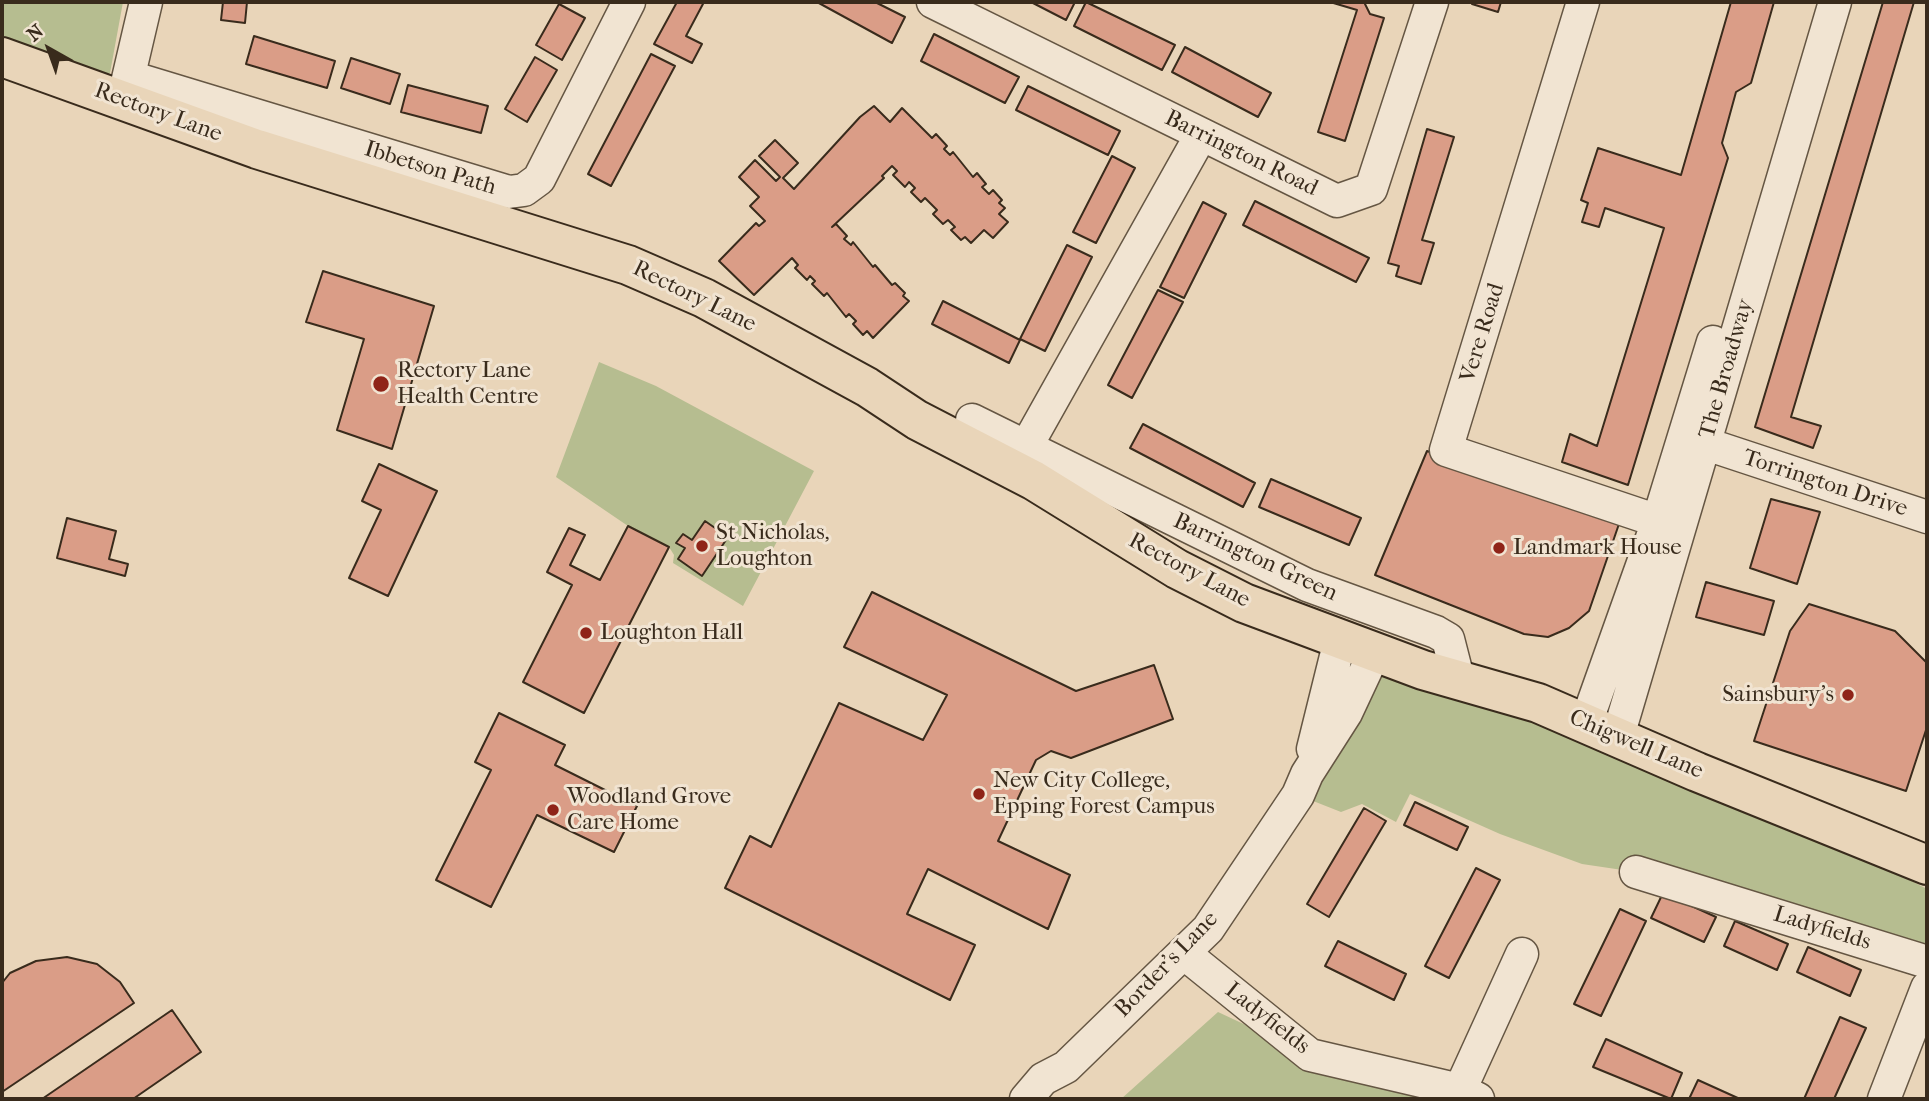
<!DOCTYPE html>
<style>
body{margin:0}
#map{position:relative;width:1929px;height:1101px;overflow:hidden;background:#e9d5b9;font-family:"IM FELL French Canon",serif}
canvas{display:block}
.frame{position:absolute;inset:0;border:4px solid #392b1c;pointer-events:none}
.north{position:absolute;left:14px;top:14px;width:70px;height:70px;-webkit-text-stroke:5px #f1e4d2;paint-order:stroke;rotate:320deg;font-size:19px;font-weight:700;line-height:28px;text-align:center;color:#392b1c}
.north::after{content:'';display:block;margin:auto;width:24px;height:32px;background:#392b1c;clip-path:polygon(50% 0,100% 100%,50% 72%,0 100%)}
</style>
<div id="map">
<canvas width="1929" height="1101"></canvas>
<div class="frame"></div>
<div class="north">N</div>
</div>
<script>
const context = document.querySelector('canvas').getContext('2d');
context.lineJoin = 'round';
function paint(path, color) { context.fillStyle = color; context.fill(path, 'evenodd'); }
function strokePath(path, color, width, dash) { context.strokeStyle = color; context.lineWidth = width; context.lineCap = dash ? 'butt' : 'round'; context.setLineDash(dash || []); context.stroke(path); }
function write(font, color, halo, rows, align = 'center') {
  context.font = font + ' "IM FELL French Canon",serif'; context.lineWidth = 6; context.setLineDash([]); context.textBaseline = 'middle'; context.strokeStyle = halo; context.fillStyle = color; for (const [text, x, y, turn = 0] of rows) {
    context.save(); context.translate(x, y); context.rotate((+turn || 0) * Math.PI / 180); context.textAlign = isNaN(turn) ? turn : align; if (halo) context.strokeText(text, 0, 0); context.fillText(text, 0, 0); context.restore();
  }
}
paint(new Path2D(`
 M2,2H123L110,73L80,80L2,49Z
 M599,362L656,386L814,471L743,606L673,563L674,555L669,547L628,526L556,477Z
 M1340,640L1719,781L1927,889V945L1924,950L1636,872L1582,864L1500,834L1410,794L1396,822L1362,804L1341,812L1298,795Z
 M1218,1012L1310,1055L1455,1099H1121Z`), '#b6bd90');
const building = new Path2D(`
 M223,2H247L245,23L221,20Z
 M677,2H704L686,36L702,44L692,63L654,44Z
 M817,2H875L905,17L892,43Z
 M1031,2H1075L1066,20Z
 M1086,2L1175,45L1162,70L1074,26Z
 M1330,2H1364L1370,14L1384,18L1345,141L1318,132L1357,10Z
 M1473,2H1501L1498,12L1472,4Z
 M1731,2H1774L1751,83L1736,92L1722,143L1728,158L1628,485L1562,462L1570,434L1597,446L1664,228L1605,208L1599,227L1582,222L1588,203L1581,200L1598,148L1681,175Z
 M1883,2H1914L1791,417L1821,426L1813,448L1755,427Z
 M559,4L585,18L562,60L536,45Z
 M934,34L1019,77L1005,103L921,61Z
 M254,36L335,61L327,88L246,64Z
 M1185,47L1271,93L1258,117L1172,72Z
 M651,54L675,66L611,186L588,174Z
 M535,57L557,70L527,122L505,109Z
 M351,58L400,74L390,104L341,88Z
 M408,85L488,106L481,133L401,112Z
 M1028,86L1120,131L1108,155L1016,110Z
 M874,106L890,122L902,108L932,138L936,134L947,146L944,149L950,155L953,152L973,177L977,173L986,184L982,187L989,194L993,190L1002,200L999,203L1005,208L999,214L1008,222L993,238L984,230L971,243L965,237L961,240L951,230L955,227L948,220L943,224L933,214L937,210L925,198L921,202L911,192L915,188L909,182L905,187L893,175L897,171L892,166L882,176L884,178L832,227L836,224L847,236L844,239L851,245L853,242L873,267L875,265L892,285L895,283L905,293L903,296L909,301L873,338L867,331L863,335L853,324L856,321L849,314L846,317L827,293L824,296L812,284L815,281L810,276L807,280L795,268L798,265L792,258L754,295L719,261L756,223L759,226L765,221L750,206L759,197L739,177L755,160L776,181L780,177L759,156L775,140L798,163L783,178L794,189L860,117Z
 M1427,129L1454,137L1422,240L1434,243L1421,284L1396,276L1399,266L1388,263Z
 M1112,156L1135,168L1096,243L1073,232Z
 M1255,201L1369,258L1356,282L1243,225Z
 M1203,202L1226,214L1184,298L1160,287Z
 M1067,245L1092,257L1045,351L1020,339Z
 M323,271L434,306L392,449L337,430L364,339L306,322Z
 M1158,290L1183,302L1132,398L1108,385Z
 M943,301L1020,340L1009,363L932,324Z
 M1143,424L1255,483L1243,507L1130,448Z
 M1427,451L1620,521L1589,611L1569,628L1548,637L1524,634L1375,575Z
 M379,464L437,491L388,596L349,578L381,510L362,501Z
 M1271,479L1361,518L1349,545L1259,507Z
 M1771,499L1820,512L1797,584L1750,568Z
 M67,518L116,531L109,559L128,564L125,576L57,558Z
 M705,521L728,537L702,576L678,559L685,548L676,543L683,534L692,540Z
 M628,526L669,547L584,713L523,682L572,585L547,572L569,528L585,535L570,565L600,580Z
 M1706,582L1774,601L1764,635L1696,617Z
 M872,592L1076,691L1154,665L1173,719L1071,758L1051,751L1036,760L998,841L1070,875L1048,929L928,869L907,914L975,945L950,1000L725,888L750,836L771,847L839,703L923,740L947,695L844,647Z
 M1809,604L1895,631L1927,663V727L1906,791L1754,741L1790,631Z
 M499,713L565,745L555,765L637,806L614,852L537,815L491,907L436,880L491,770L475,762Z
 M1415,802L1468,827L1457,850L1404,825Z
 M1364,808L1386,821L1329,917L1307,904Z
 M1476,868L1500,880L1449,978L1425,966Z
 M1663,893L1716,917L1704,942L1651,918Z
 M1620,909L1646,921L1601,1016L1574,1004Z
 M1735,921L1788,944L1777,970L1724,946Z
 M1338,941L1406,974L1394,1000L1325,966Z
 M1808,947L1861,970L1850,996L1797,972Z
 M67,957L97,964L120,982L134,1003L2,1092V983L10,973L36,961Z
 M172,1010L201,1052L133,1099H42Z
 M1840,1017L1866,1028L1834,1099H1804Z
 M1606,1039L1682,1073L1671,1099L1593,1067Z
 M1698,1080L1740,1099H1689Z`);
paint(building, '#da9d87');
strokePath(building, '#392b1c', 2);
const minor = new Path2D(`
 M933,2L1337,201L1371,189L1432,2
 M1583,2L1446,450L1658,521
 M130,77L509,192L524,190L539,179L629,2
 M124,96L146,2
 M972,420L1307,585L1436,632L1448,639L1459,682
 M1685,437L1927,517
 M1026,447L1201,135
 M1586,723L1658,521L1713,342
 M1618,736L1835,2
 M1313,749L1340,640
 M1636,872L1927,962
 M1185,954L1310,1055L1460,1090L1478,1099
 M1460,1090L1522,954
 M1026,1099L1043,1079L1066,1067L1208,929L1298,795L1307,774L1346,713L1375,651
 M1884,1099L1927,988`);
const major = new Path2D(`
 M2,57L257,149L628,265L704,298L867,387L917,420L1033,480L1177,569L1244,603L1423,670L1538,703L1697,772L1927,865`);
strokePath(minor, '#655643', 35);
strokePath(major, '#392b1c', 42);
strokePath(minor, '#f1e4d2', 32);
strokePath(major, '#e9d5b9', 38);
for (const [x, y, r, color] of [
 [381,384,9,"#8f2418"],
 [702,546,7,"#8f2418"],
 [1499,548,7,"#8f2418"],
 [586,633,7,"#8f2418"],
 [1848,695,7,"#8f2418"],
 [979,794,7,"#8f2418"],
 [553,810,7,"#8f2418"]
]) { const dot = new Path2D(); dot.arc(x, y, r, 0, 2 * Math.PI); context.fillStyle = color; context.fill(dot); strokePath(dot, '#f1e4d2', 2.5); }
write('23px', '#392b1c', '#f1e4d2', [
 ["Rectory Lane",158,113,20],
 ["Barrington Road",1241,154,26],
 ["Ibbetson Path",430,169,17],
 ["Rectory Lane",694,297,26],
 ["Vere Road",1483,333,-73],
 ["The Broadway",1727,369,-74],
 ["Torrington Drive",1825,484,18],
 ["Barrington Green",1255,558,25],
 ["Rectory Lane",1189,571,28],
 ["Chigwell Lane",1636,745,23],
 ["Ladyfields",1822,929,17],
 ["Border's Lane",1167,965,-46],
 ["Ladyfields",1267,1019,38]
]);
write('23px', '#392b1c', '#f1e4d2', [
 ["Rectory Lane",397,371],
 ["Health Centre",397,397],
 ["St Nicholas,",716,533],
 ["Loughton",716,559],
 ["Landmark House",1513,548],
 ["Loughton Hall",600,633],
 ["Sainsbury's",1834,695,"right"],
 ["New City College,",993,781],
 ["Epping Forest Campus",993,807],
 ["Woodland Grove",567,797],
 ["Care Home",567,823]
], 'left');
</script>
